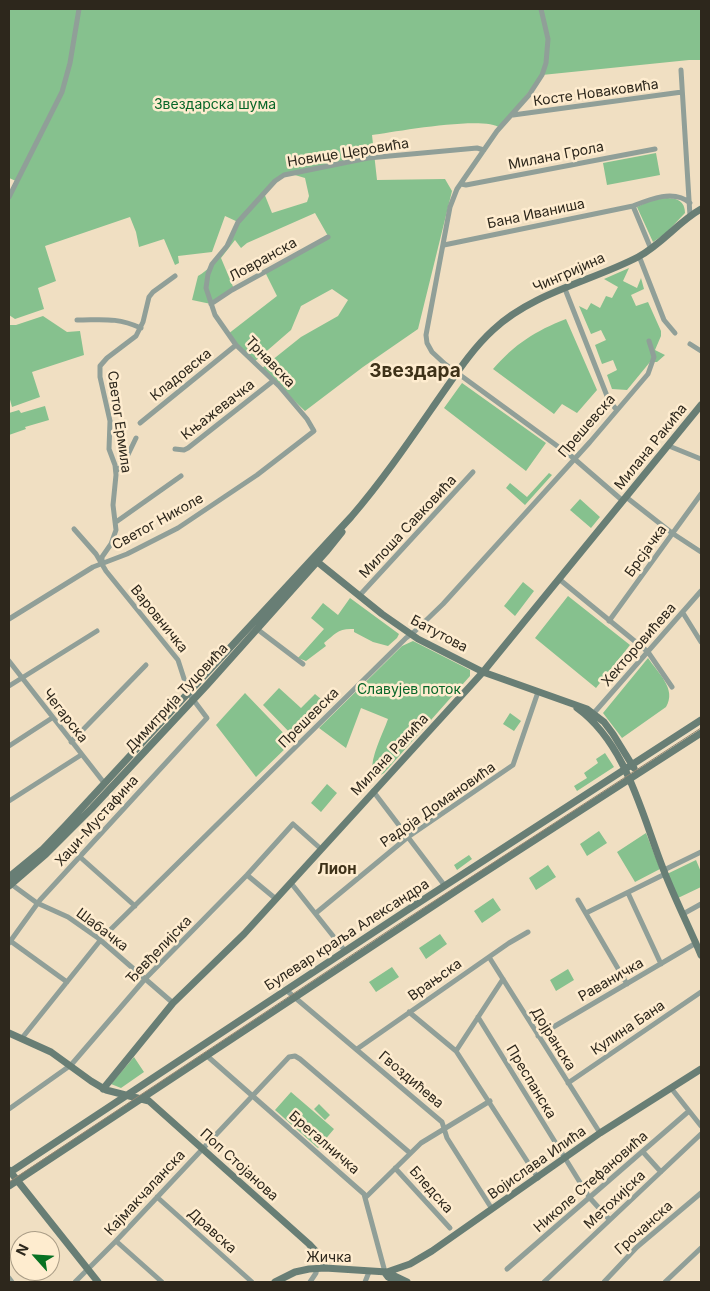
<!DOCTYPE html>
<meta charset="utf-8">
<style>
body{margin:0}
#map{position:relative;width:710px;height:1291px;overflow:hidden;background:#f0dfc2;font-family:Inter,sans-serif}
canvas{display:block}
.frame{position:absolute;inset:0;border:10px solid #2d271c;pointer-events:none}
.north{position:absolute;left:10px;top:1231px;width:50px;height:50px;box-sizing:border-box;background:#feeccf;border:1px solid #aa9d87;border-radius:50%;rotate:296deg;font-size:14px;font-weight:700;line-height:20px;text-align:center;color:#2d271c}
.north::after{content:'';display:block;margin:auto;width:18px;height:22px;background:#077122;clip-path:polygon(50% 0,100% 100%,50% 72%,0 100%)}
</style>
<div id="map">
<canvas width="710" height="1291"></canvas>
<div class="frame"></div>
<div class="north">N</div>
</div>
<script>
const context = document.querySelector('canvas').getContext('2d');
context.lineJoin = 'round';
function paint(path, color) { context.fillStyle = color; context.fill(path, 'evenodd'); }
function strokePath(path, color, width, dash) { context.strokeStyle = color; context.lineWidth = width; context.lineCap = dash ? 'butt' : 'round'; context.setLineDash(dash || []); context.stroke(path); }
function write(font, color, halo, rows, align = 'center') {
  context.font = font + ' Inter,sans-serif'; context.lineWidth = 5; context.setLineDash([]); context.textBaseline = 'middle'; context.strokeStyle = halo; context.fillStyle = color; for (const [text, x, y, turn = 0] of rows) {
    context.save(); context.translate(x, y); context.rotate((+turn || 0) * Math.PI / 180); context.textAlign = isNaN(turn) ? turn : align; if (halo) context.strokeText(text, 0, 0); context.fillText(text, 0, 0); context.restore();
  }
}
paint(new Path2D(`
 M9,9H701V60H689L542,75L500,128C485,115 394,132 372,135L377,180L445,179L452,191L418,329L363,367L305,411L261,369L301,337L338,316L348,300L332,289L301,306L291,330L253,363L228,334L277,296L265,272L211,304L192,300L198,276C219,264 228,243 238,222L225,216L212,252L178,256L179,263L175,265L164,239L139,247L136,232L130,217L45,246L56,281L38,288L44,309L15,319L9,315V197L16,181L9,178ZM288,173L305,178L309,196L307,202L272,213L264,193ZM315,213L328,236L234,289L221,258L235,240L241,248L247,243Z
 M656,153L660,175L607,185L603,163Z
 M666,198C677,198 685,201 685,213L666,233L653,242L637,207L649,201Z
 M629,268L623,281L637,288L641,278L644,289L631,295L636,306L648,302L661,331V336L655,350L665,355L657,362H650L627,390L612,389L607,375L617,370L613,360L602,364L595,345L606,340L601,330L591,334L579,306L587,310L591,303L600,308L606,296L612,298L618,287L604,279Z
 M43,316L67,332L80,331L84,355L32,372L40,397L12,407L9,396V325H16Z
 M566,319L597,390L577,413L562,404L554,414L493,369C515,344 535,331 566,319Z
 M462,383L546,443L526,471L444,408Z
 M45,406L49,420L25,427L26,429L9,435V413L19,410L21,413Z
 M549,473L552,475L525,505L506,488L510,483L527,497Z
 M580,499L600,517L591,528L570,510Z
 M523,582L534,591L515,616L504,606Z
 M568,596L630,645L596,688L535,638Z
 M350,598L399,634L397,638L388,646L373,642L354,632V629C338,628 335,634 324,643L326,646L306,661L298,658L324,629L311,618L323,603L338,615Z
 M413,641L470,670V676L384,773L377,777L372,773C371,755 382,736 388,719L361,708L346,748L319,728L402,646Z
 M648,658C658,673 677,689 666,707L622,738L603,713Z
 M279,688L301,708L315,694L328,705L295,738L263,705Z
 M245,693L292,742L256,777L216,725Z
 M510,713L521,721L514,731L503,724Z
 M605,753L614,767L577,791L574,786L587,778L584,773L598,763L596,759Z
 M327,784L337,793L321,812L311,803Z
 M599,831L607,843L587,856L580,844Z
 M646,833L660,869L635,882L617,852Z
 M469,855L472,859L457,870L454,865Z
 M696,860L701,872V887L678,898L667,874Z
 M548,865L556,877L536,890L529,878Z
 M493,898L501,910L482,923L474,911Z
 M440,934L447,944L426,959L419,948Z
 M392,967L399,977L376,992L369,982Z
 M568,969L574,980L556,991L550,980Z
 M134,1057L144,1072L121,1088L111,1084Z
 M291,1092L334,1129L318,1148L275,1110Z
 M319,1104L330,1115L325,1120L314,1109Z`), '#86c18e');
strokePath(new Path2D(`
 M541,9L548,39L546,63L542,75L529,95L497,131L468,173L457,189L450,207L426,335L427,343L432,352L445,364L571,456L623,501
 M681,70L690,216
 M513,115L682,92
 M461,184L466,185L655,149
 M9,197L62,92L70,63L79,9
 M633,206L651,249
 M444,245L633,206C650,199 674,189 690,203
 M639,256L664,320L675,333
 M565,289L609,401L617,410
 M211,304L232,290L328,237
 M77,320C103,320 116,317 141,328
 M690,344L701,351
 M140,423L236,345
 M669,446L701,459
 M175,449L184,450L188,448L273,381
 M116,471L123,465L136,438
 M626,497L672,533L701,552
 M116,522L181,476
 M102,563V557L111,544L116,530L113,505L116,475L115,465L109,449L110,421L100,377V366L107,358L136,336L143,322L149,297L153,292L175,276
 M559,579L648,652L672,687
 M359,596L473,472
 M683,613L701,642
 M9,619L93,567L127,554L178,528L257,475L314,431L307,419L279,386L236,345L215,315L206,288L208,274L212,264L227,246L238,222L275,181L284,175L368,158L477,148L484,150
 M609,621L701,494
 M257,629L303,664
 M9,661L105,784
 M9,686L97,631
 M593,714L701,591
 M71,742L146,665
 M9,746L52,718
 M373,791L445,886
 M9,801L81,755
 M80,857L135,906
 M664,870L701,852
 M247,875L276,899
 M291,883L345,951
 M11,884L37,903L68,917L98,938L173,1003
 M628,893L661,964
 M578,900L627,984
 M316,913L408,837L513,765L538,692
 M586,913L665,874
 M683,914L701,904
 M9,940L67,982
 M9,943L40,900L207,718L189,694L178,660L106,571L96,554L74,529
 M489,957L600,1133
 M286,990L442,1122L447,1138L492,1209
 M409,1012L456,1051L538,1178
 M478,1017L589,1197L608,1218
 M538,1036L696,943
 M22,1038L103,937L406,638L414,632L443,604L590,442L648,374L654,357L649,341
 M357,1049L509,943L528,932
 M456,1051L503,979
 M206,1055L364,1194L385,1272
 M568,1083L701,992
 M671,1088L701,1126
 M9,1109L71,1065L145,979L247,875L293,824L321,849
 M643,1152L661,1172
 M395,1168L450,1228
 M157,1197L252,1282
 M366,1197L421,1143L490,1101
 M116,1241L162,1282
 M507,1269L689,1111
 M9,1278L12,1282
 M75,1282L116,1241L289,1057L295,1056L300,1059L410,1153
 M310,1282L316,1273L317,1268
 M365,1282L369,1272
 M544,1282L701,1134
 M604,1282L637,1247L701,1193
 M665,1282L701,1248`), '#909f98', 5);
strokePath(new Path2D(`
 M315,560L382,614L418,639L483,672L587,709L604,722L613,734L634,768
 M577,708C627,744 642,816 664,871C675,899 689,927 701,955
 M9,877L43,849L66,825L351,517C382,481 408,443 435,404C453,379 470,351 493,330C532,293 592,281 638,257C662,244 678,222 701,209
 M9,886L46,854L92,808L207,685L326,552L342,532
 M9,1033L51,1052L91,1081L106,1090L149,1101L309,1244L322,1258L325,1268
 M103,1089L173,1003L244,934L483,672L701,405
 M9,1170L98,1282
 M9,1173L412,907L701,720
 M9,1186L465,885L701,733
 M386,1272L407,1282
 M385,1273L388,1277L397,1282
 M275,1282L295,1272L309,1269L325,1268L387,1272L410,1264L432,1251L600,1133L701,1069`), '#687e75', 7);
strokePath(new Path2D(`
 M9,1182L394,927L701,728`), '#938773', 1);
write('14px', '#2d271c', '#feeccf', [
 ["Косте Новаковића",596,93,-8],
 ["Новице Церовића",348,153,-9],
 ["Милана Грола",556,156,-11],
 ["Бана Иваниша",536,214,-12],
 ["Ловранска",263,260,-29],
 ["Чингријина",569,273,-24],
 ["Трнавска",270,362,46],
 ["Кладовска",181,375,-39],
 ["Књажевачка",218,410,-38],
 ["Светог Ермила",119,422,82],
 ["Прешевска",587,426,-49],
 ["Милана Ракића",651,447,-51],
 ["Светог Николе",158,522,-29],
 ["Милоша Савковића",408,527,-47],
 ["Брсјачка",646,551,-54],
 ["Варовничка",159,619,51],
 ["Батутова",439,634,28],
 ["Хекторовићева",639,645,-49],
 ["Димитрија Туцовића",177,698,-47],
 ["Чегарска",65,716,52],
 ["Прешевска",309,718,-45],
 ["Милана Ракића",390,755,-47],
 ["Радоја Домановића",438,805,-35],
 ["Хаџи-Мустафина",97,821,-48],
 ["Шабачка",102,930,37],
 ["Булевар краља Александра",347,935,-33],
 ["Ђевђелијска",159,950,-46],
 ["Врањска",435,980,-35],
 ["Раваничка",611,980,-30],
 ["Кулина Бана",628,1028,-34],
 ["Дојранска",553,1039,58],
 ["Гвоздићева",411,1080,40],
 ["Преспанска",531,1082,59],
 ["Брегалничка",324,1143,41],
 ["Војислава Илића",537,1163,-35],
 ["Поп Стојанова",239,1165,42],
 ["Николе Стефановића",591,1182,-41],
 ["Бледска",431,1190,48],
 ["Кајмакчаланска",145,1193,-47],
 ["Метохијска",615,1200,-43],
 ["Грочанска",644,1228,-42],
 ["Дравска",212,1231,42],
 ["Жичка",329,1258]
]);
write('14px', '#076628', '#feeccf', [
 ["Звездарска шума",215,105],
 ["Славујев поток",409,690]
]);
write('bold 15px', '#3e3118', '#feeccf', [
 ["Лион",337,869]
]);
write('bold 19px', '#3e3118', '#feeccf', [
 ["Звездара",415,371]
]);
</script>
